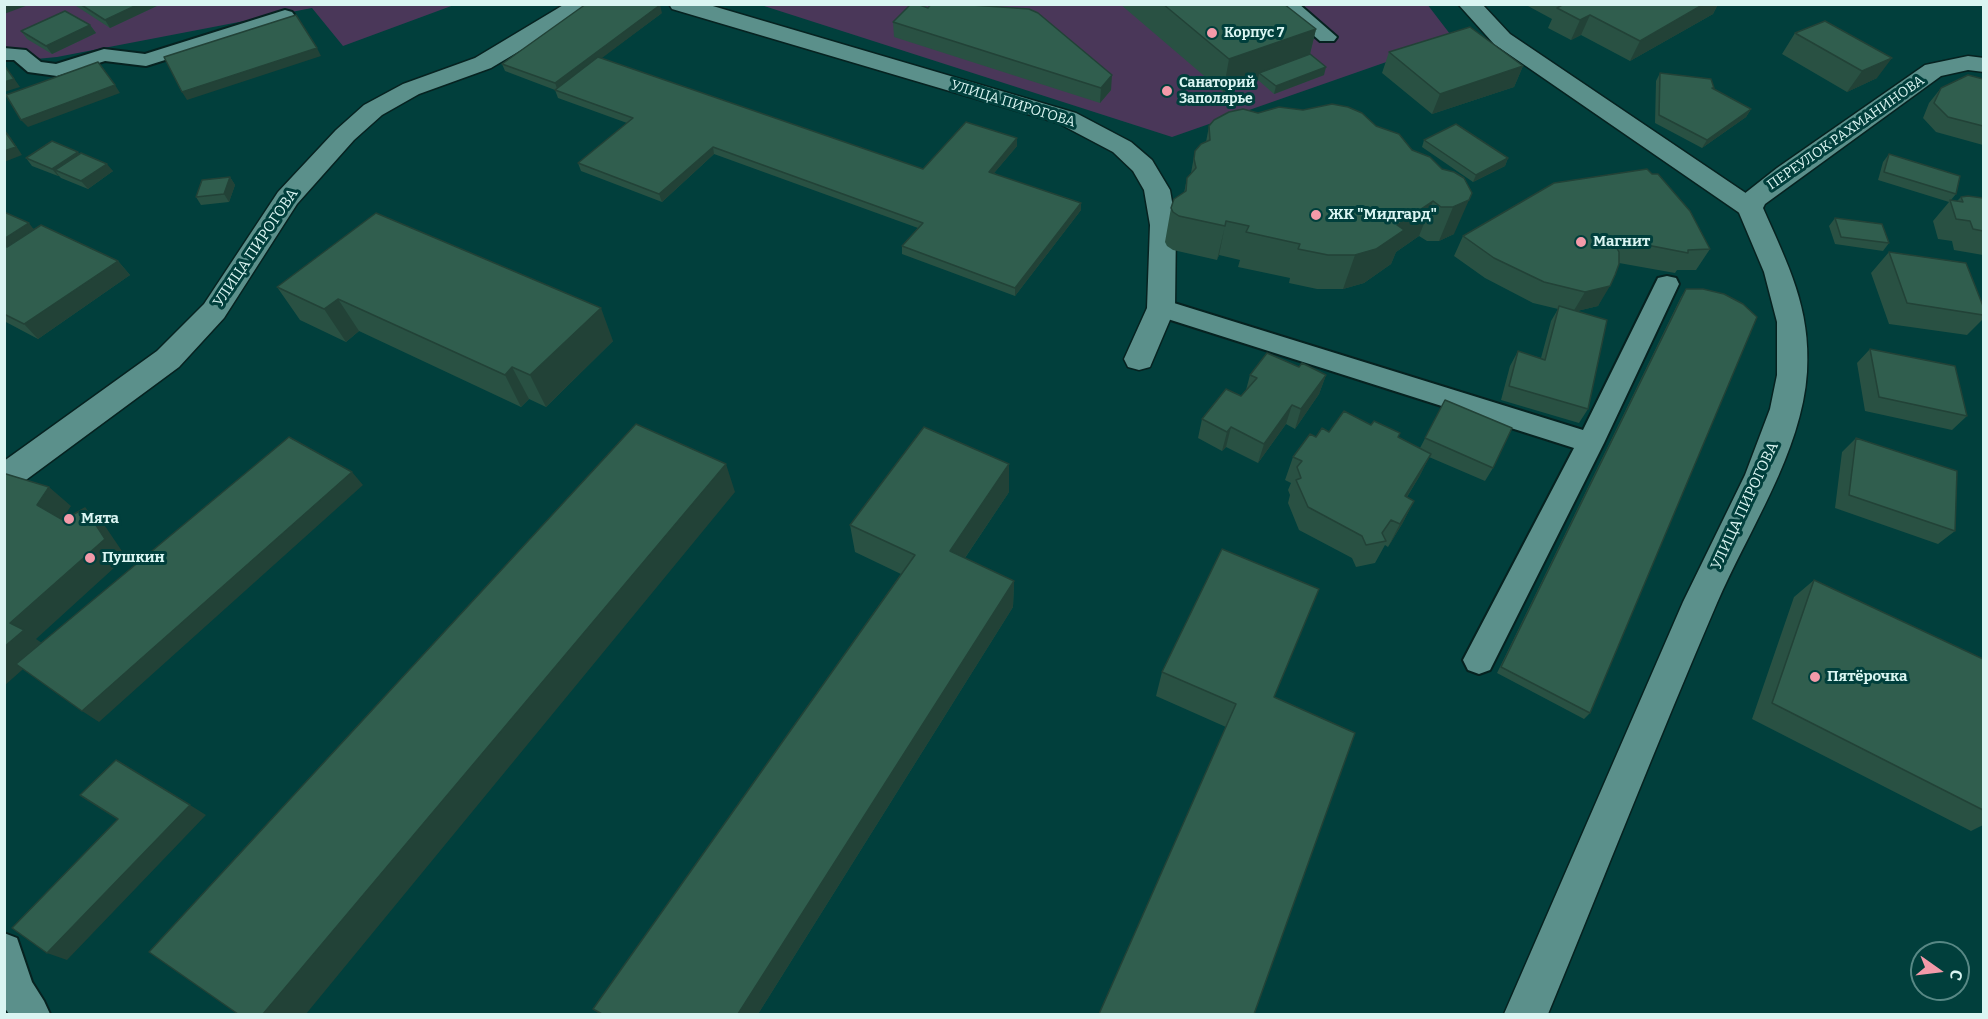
<!DOCTYPE html>
<meta charset="utf-8">
<style>
body{margin:0}
#map{position:relative;width:1988px;height:1019px;overflow:hidden;background:#013f3c;font-family:Bitter,serif}
canvas{display:block}
.frame{position:absolute;inset:0;border:6px solid #daf5f2;pointer-events:none}
.north{position:absolute;left:1910px;top:941px;width:60px;height:60px;box-sizing:border-box;background:#013f3c;border:2px solid #588885;border-radius:50%;rotate:104deg;font-size:16px;font-weight:700;line-height:24px;text-align:center;color:#daf5f2}
.north::after{content:'';display:block;margin:auto;width:21px;height:27px;background:#f39aa9;clip-path:polygon(50% 0,100% 100%,50% 72%,0 100%)}
</style>
<div id="map">
<canvas width="1988" height="1019"></canvas>
<div class="frame"></div>
<div class="north">С</div>
</div>
<script>
const context = document.querySelector('canvas').getContext('2d');
context.lineJoin = 'round';
function paint(path, color) { context.fillStyle = color; context.fill(path, 'evenodd'); }
function strokePath(path, color, width, dash) { context.strokeStyle = color; context.lineWidth = width; context.lineCap = dash ? 'butt' : 'round'; context.setLineDash(dash || []); context.stroke(path); }
function write(font, color, halo, rows, align = 'center') {
  context.font = font + ' Bitter,serif'; context.lineWidth = 6; context.setLineDash([]); context.textBaseline = 'middle'; context.strokeStyle = halo; context.fillStyle = color; for (const [text, x, y, turn = 0] of rows) {
    context.save(); context.translate(x, y); context.rotate((+turn || 0) * Math.PI / 180); context.textAlign = isNaN(turn) ? turn : align; if (halo) context.strokeText(text, 0, 0); context.fillText(text, 0, 0); context.restore();
  }
}
paint(new Path2D(`
 M1427,4L1450,34L1435,45L1172,137L761,5Z
 M4,5H454L343,46L312,8L57,57L5,62Z`), '#4a3759');
const lane = new Path2D(`
 M1278,4H1299L1337,37L1334,41H1320Z
 M285,10L292,12L295,16L292,20L146,66L105,61L57,76L28,72L14,60H4V48L26,50L41,62L56,64L104,49L145,54Z
 M1667,276L1676,278L1679,284L1604,443L1490,670L1479,674L1468,670L1463,660L1574,448L1152,314L1149,308L1152,302L1161,299L1583,430L1655,284L1658,278Z
 M4,933L17,938L32,982L44,1001L50,1014H9L4,1007Z`);
const street = new Path2D(`
 M565,4H593L590,9L491,68L419,94L382,115L354,140L297,204L224,318L179,367L15,488L4,492V461L157,351L204,304L278,192L336,130L364,105L403,84L475,58Z
 M669,4H706L1076,113L1131,142L1152,160L1170,190L1176,225L1175,308L1150,367L1139,370L1128,367L1124,359L1147,308L1150,225L1144,190L1133,171L1113,152L1058,123L672,9Z
 M1458,4H1482L1510,34L1759,202L1763,208L1759,214L1750,217L1741,214L1494,44Z`);
const secondary = new Path2D(`
 M1968,56L1984,58V72L1968,70L1941,76L1765,204L1763,208C1788,265 1811,308 1807,372C1802,452 1748,531 1717,603C1658,740 1604,878 1548,1014H1504L1683,602L1745,475L1770,409L1777,375V322L1764,272L1737,208L1744,194L1777,168L1925,65Z`);
strokePath(lane, '#062220', 4);
strokePath(street, '#062220', 3);
strokePath(secondary, '#062220', 3);
paint(lane, '#5b908b');
paint(street, '#5b908b');
paint(secondary, '#5b908b');
paint(new Path2D(`
 M73,4H161L110,28Z
 M1120,4H1284L1316,29L1310,54L1324,75L1274,94L1258,80L1223,92Z
 M1483,4H1718L1713,14L1630,61L1581,35L1571,40L1548,28L1552,19L1528,6H1485Z
 M928,8L1111,90L1100,103L894,37L893,22Z
 M662,13L601,58L923,169L1017,138V146L994,173L1081,210L1015,296L902,254V246L918,228L714,154L662,202L581,171L578,163L627,123L558,98L555,90L505,71L502,64Z
 M90,25L96,33L52,54L27,39L21,31Z
 M1795,33L1877,78L1847,92L1782,54Z
 M1389,52L1523,66L1514,87L1432,114L1382,73Z
 M1660,73L1714,88V89L1751,109L1746,117L1702,148L1655,123L1656,81Z
 M1983,79V145L1936,132L1923,118L1929,103L1941,88Z
 M1258,113L1376,126L1442,169L1454,172V234L1439,241H1427L1419,236L1396,252L1391,264L1364,283L1343,289H1317L1289,283L1290,278L1238,267L1240,260L1219,255L1217,260L1173,250L1167,246L1165,242L1171,208L1184,193L1187,178L1191,173L1195,151L1206,142L1209,126Z
 M1424,140L1508,158L1505,166L1473,182L1422,147Z
 M80,154L113,171L88,189L61,178L59,176H58L32,166L26,158Z
 M1889,154L1956,194L1951,200L1957,201L1961,197L1983,198V255L1954,250L1952,241L1938,239L1933,221L1949,202L1878,180L1883,162Z
 M230,177L235,185L229,202L201,205L196,197Z
 M1554,183L1710,249L1696,270H1677L1675,273L1619,263L1598,306L1577,311L1588,409L1579,423L1501,400L1510,366L1518,351L1541,358L1551,321L1558,309L1533,303L1485,278L1454,256L1463,236Z
 M4,212L34,229L118,261L130,275L38,339L4,321Z
 M1835,218L1889,243L1883,251L1835,244L1829,226Z
 M1889,252L1983,306V319L1967,335L1889,324L1871,273Z
 M277,287L613,341L546,407L529,399L521,407L359,331L346,342L300,320Z
 M1686,289L1590,713L1584,719L1497,673L1681,297Z
 M1870,349L1967,416L1952,430L1865,411L1857,363Z
 M1299,367L1326,375L1319,394L1295,429L1286,424L1258,463L1226,447L1222,451L1198,438L1202,419L1241,396L1246,390L1250,375Z
 M1445,400L1493,468L1485,481L1429,457L1419,477L1407,497L1414,501L1402,524L1388,547L1385,545L1375,563L1356,567L1352,558L1299,530L1288,503L1290,495L1288,490L1291,483L1285,480L1293,457L1316,437L1329,432L1398,438L1420,448Z
 M1856,438L1955,531L1938,544L1835,508L1842,452Z
 M1009,492L965,558L1014,581L1013,607L758,1014H600L593,1009L901,574L855,552L850,525Z
 M1814,580L1983,659V825L1971,831L1752,719L1794,597Z
 M1162,672L1274,697L1226,727L1156,696Z`), '#295143');
paint(new Path2D(`
 M31,4L4,14V5Z
 M139,4H161L110,28L105,20Z
 M1704,4H1718L1713,14L1630,61L1640,41Z
 M660,5L662,13L558,91L555,83Z
 M1590,15L1581,35L1571,40L1580,20Z
 M90,25L96,33L52,54L46,46Z
 M1316,29L1308,62L1259,73L1258,80L1223,92L1229,59Z
 M317,48L321,56L187,100L182,92Z
 M1892,58L1877,78L1847,92L1862,71Z
 M4,64L20,87L4,92Z
 M1523,66L1514,87L1432,114L1440,94Z
 M1326,67L1324,75L1274,94L1276,86Z
 M1112,75L1111,90L1100,103L1101,88Z
 M115,85L120,93L28,127L21,120Z
 M1751,109L1746,117L1702,148L1707,140Z
 M5,130L11,138L22,155L4,162Z
 M1017,138V146L989,179V172Z
 M713,147L714,154L662,202L659,194Z
 M78,152L84,159L55,170L59,176H58L52,169Z
 M1508,158L1505,166L1473,182L1476,175Z
 M107,164L113,171L88,189L81,181Z
 M230,177L235,185L229,202L224,194Z
 M1469,200L1454,234L1439,241L1453,207Z
 M1433,201L1419,236L1396,252L1391,264L1364,283L1343,289L1355,255L1397,225Z
 M1081,203V210L1015,296V288Z
 M1226,221L1219,255L1217,260L1225,226Z
 M29,223L35,231L4,251V239Z
 M118,261L130,275L38,339L24,324Z
 M1610,286L1598,306L1573,312L1585,292Z
 M338,299L359,331L346,342L324,309Z
 M601,308L613,341L546,407L530,375Z
 M512,367L529,399L521,407L505,375Z
 M1326,375L1319,394L1295,429L1301,409Z
 M1292,405L1286,424L1258,463L1264,444Z
 M1231,427L1226,447L1222,451L1227,432Z
 M1431,454L1419,477L1393,519L1405,496Z
 M726,464L735,492L306,1014H263Z
 M1009,464V492L952,577L950,551Z
 M352,472L363,485L99,722L82,711Z
 M49,487L71,506L59,524L37,505Z
 M1414,501L1402,524L1388,547L1400,524Z
 M85,508L105,526L126,557L36,639L48,647L4,686V647L10,623Z
 M1014,581L1013,607L758,1014H738Z
 M190,805L206,815L67,960L47,953Z`), '#224237');
const building = new Path2D(`
 M80,4H139L105,20Z
 M586,4H658L660,5L555,83L502,64Z
 M911,4H917L928,8L931,4H957L1029,9L1038,13L1112,75L1101,88L893,22Z
 M1163,4H1284L1316,29L1229,59Z
 M1564,4H1704L1640,41L1590,15L1580,20L1557,8Z
 M65,11L90,25L46,46L21,31Z
 M296,15L317,48L182,92L164,57Z
 M1825,21L1892,58L1862,71L1795,33Z
 M1470,27L1523,66L1440,94L1389,52Z
 M1310,54L1326,67L1276,86L1259,73Z
 M598,57L923,169L966,122L1017,138L989,172L1081,203L1015,288L902,246L923,223L713,147L659,194L578,163L633,118L555,90Z
 M98,62L115,85L21,120L6,95Z
 M4,65L14,79L4,82Z
 M1660,73L1711,79L1714,88H1712L1751,109L1707,140L1659,115Z
 M1968,75L1983,79V126L1948,117L1934,103L1941,88Z
 M1332,104L1348,107L1362,113L1376,126L1399,134L1412,150L1430,157L1442,169L1454,172L1464,178L1472,193L1469,200L1453,207H1441L1433,201L1397,225L1404,230L1376,249L1355,255H1328L1298,249L1300,244L1246,232L1249,226L1226,221L1225,226L1179,216L1173,212L1171,208L1174,199L1186,191L1187,178L1196,168L1194,159L1195,151L1201,144L1210,140L1209,126L1214,120L1229,112L1243,109L1258,113L1279,107L1303,110Z
 M1456,124L1508,158L1476,175L1424,140Z
 M4,130L16,147L4,151Z
 M52,141L78,152L52,169L26,158Z
 M81,153L107,164L81,181L55,170Z
 M1889,154L1960,176L1956,194L1884,172Z
 M1647,169L1652,174H1658L1690,211L1710,249L1688,250V253L1611,238L1619,252V264L1615,275L1610,286L1585,292L1544,282L1494,258L1463,236L1554,183Z
 M230,177L224,194L196,197L202,180Z
 M1968,196L1983,198V231L1973,229L1970,221L1956,219L1950,200L1963,202L1961,197Z
 M4,212L29,223L4,239Z
 M376,213L601,308L530,375L512,367L505,375L338,299L324,309L277,287Z
 M1835,218L1882,224L1889,243L1841,237Z
 M41,225L118,261L24,324L4,314V246L7,247Z
 M1889,252L1966,263L1983,306V315L1907,303Z
 M1686,289H1703L1724,294L1743,304L1757,317L1590,713L1501,667Z
 M1559,306L1607,320L1588,409L1509,386L1518,351L1545,360Z
 M1870,349L1955,366L1967,416L1879,397Z
 M1267,353L1299,367L1302,363L1326,375L1301,409L1292,405L1264,444L1231,427L1227,432L1202,419L1226,389L1241,396L1257,378L1250,375Z
 M1445,400L1512,428L1493,468L1425,438Z
 M1344,411L1371,425L1374,421L1400,433L1398,437L1431,454L1405,496L1414,501L1400,524L1391,520L1382,533L1386,541L1366,545L1362,536L1308,507L1296,480L1301,478L1297,467L1302,461L1293,457L1310,434L1316,437L1322,428L1329,432Z
 M636,424L726,464L263,1014H238L149,952Z
 M924,427L1009,464L950,551L1014,581L738,1014H602L593,1009L915,555L850,525Z
 M289,437L352,472L82,711L16,664Z
 M1856,438L1957,471L1955,531L1849,495Z
 M6,474L49,487L37,505L63,520L85,508L105,539L10,623L24,630L4,647V476Z
 M1222,549L1319,589L1274,697L1355,733L1254,1014H1099L1236,704L1162,672Z
 M1814,580L1983,659V810L1772,703Z
 M116,760L190,805L47,953L12,928L118,819L80,795Z`);
paint(building, '#305e4e');
strokePath(building, '#224237', 1.5);
for (const [x, y, r, color] of [
 [1212,33,6,"#f39aa9"],
 [1167,91,6,"#f39aa9"],
 [1316,215,6,"#f39aa9"],
 [1581,242,6,"#f39aa9"],
 [69,519,6,"#f39aa9"],
 [90,558,6,"#f39aa9"],
 [1815,677,6,"#f39aa9"]
]) { const dot = new Path2D(); dot.arc(x, y, r, 0, 2 * Math.PI); context.fillStyle = color; context.fill(dot); strokePath(dot, '#013f3c', 2); }
write('bold 14px', '#daf5f2', '#013f3c', [
 ["Корпус 7",1224,33],
 ["Санаторий",1179,83],
 ["Заполярье",1179,99]
], 'left');
write('14px', '#daf5f2', '#013f3c', [
 ["УЛИЦА ПИРОГОВА",1013,104,17],
 ["ПЕРЕУЛОК РАХМАНИНОВА",1846,133,-35]
]);
write('bold 15px', '#daf5f2', '#013f3c', [
 ["ЖК \"Мидгард\"",1328,215],
 ["Магнит",1593,242],
 ["Мята",81,519],
 ["Пушкин",102,558],
 ["Пятёрочка",1827,677]
], 'left');
write('15px', '#daf5f2', '#013f3c', [
 ["УЛИЦА ПИРОГОВА",256,248,-56],
 ["УЛИЦА ПИРОГОВА",1745,506,-65]
]);
</script>
